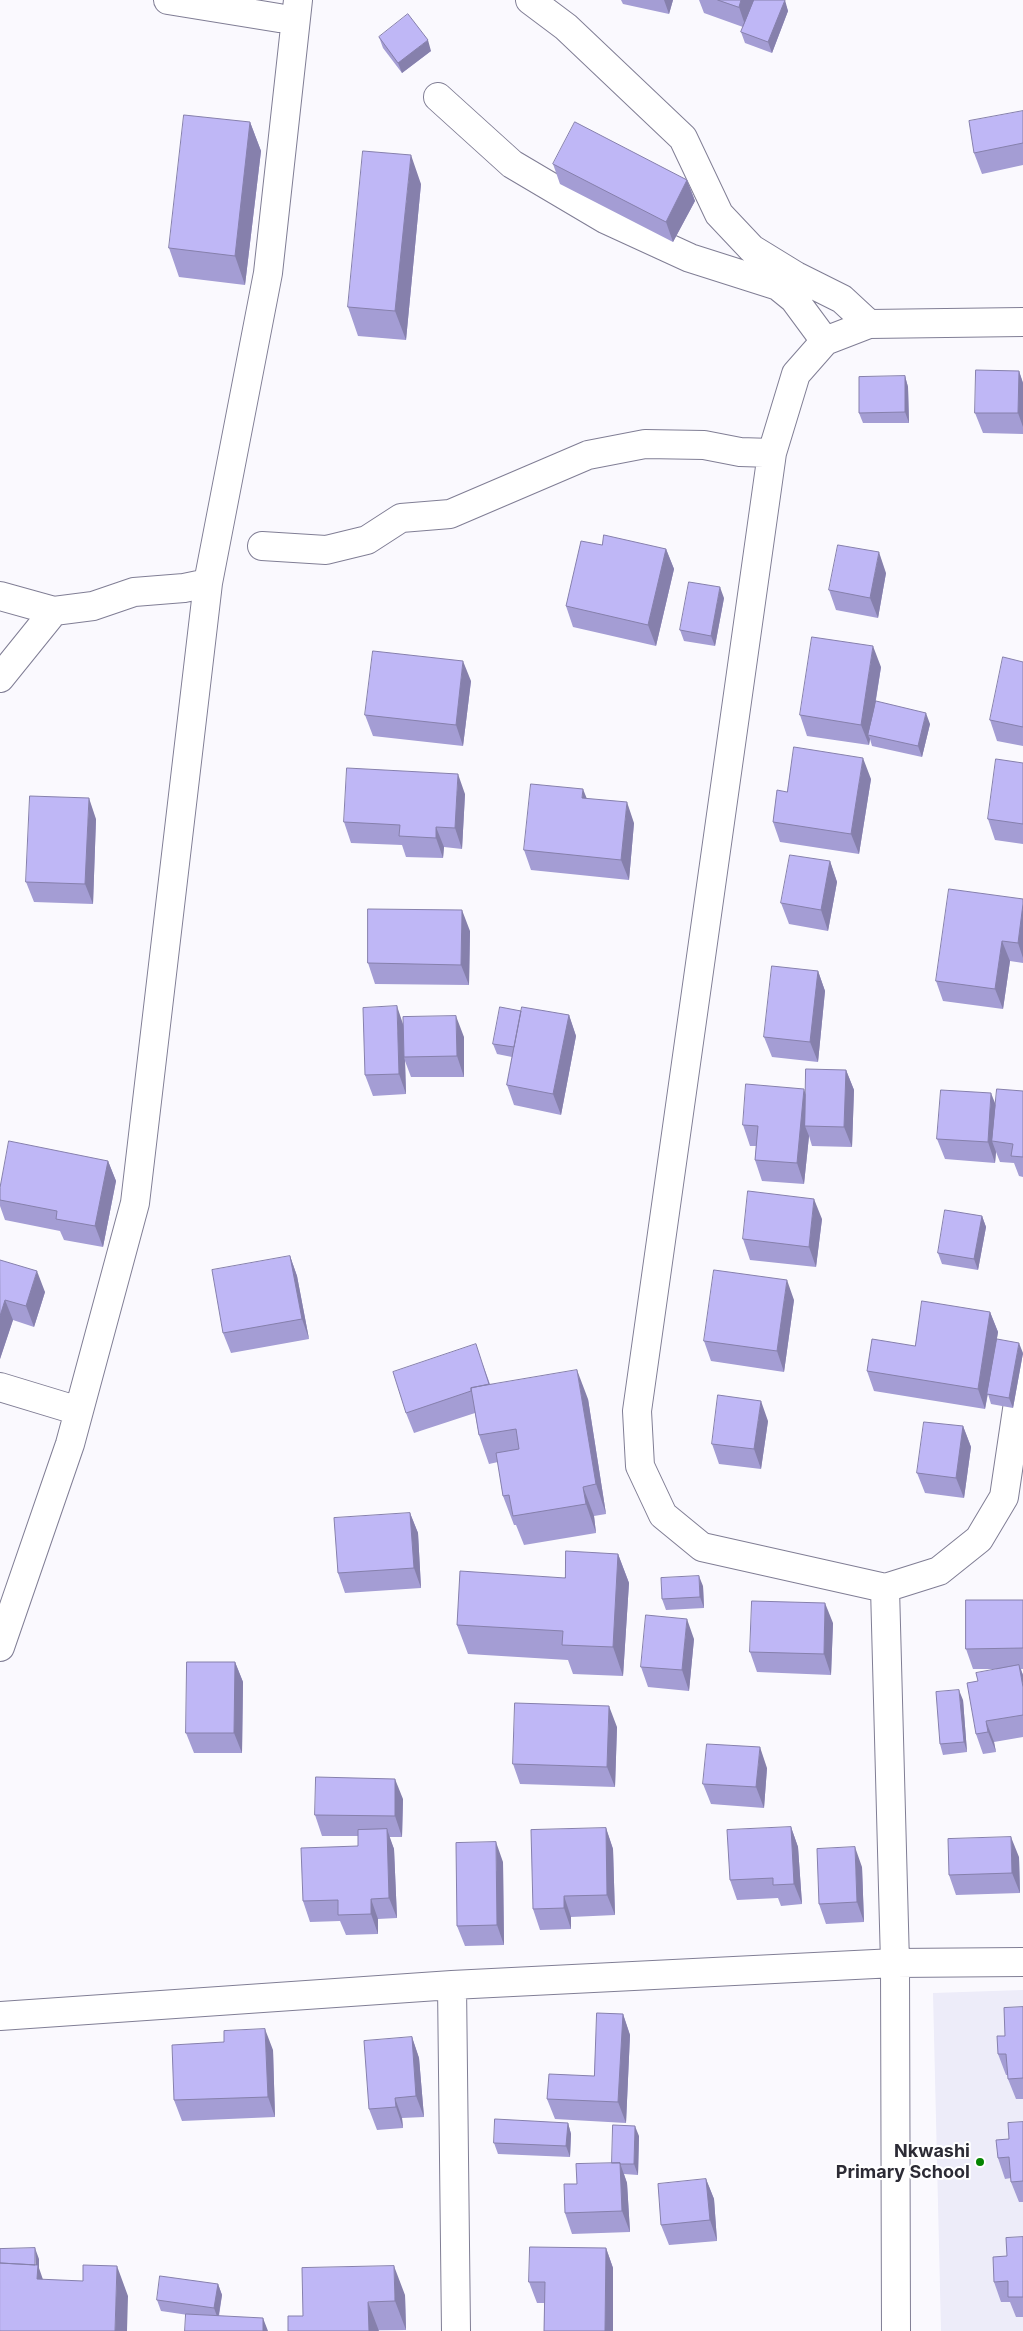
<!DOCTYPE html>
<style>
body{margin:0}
canvas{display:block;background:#faf9fe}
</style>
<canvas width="1023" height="2331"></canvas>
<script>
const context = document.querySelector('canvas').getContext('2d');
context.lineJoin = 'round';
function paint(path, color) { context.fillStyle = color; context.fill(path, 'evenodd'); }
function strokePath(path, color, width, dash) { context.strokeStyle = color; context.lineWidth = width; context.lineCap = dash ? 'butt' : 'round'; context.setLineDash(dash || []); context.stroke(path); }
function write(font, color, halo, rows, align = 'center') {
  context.font = font + ' Inter,sans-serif'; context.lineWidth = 4; context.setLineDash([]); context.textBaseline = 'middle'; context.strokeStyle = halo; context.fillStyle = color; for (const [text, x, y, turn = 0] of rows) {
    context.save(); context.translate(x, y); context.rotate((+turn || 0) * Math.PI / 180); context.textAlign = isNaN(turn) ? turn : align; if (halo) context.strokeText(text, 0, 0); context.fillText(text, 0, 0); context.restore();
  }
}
paint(new Path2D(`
 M1023,1990V2331H941L933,1993Z`), '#edecf9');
const minor = new Path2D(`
 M168,0L279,18
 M530,0L566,27L683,138L719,214L752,249L796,276L842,299L869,324
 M438,97L512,164L605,219L690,258L778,286L794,299L825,341
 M1023,322L869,324L825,341L796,374L772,453L637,1411L640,1466L663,1515L702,1547L885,1588L939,1571L979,1539L1004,1497L1023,1369
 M262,546L326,550L367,540L401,518L450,514L588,455L645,444L704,445L740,452L772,453
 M0,596L54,611L93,606L134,592L184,588L208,583
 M0,678L54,611
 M0,1387L79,1411
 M885,1588L895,1963L896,2331
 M0,1647L70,1444L135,1203L208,583L268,273L298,0
 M452,1985L456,2331
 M0,2016L452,1985L895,1963L1023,1962`);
strokePath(minor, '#807e95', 30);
strokePath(minor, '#fff', 28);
paint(new Path2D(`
 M621,0H673L669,14L623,4Z
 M699,0H784L788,11L772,53L745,43L741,32L743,27L704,13Z
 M379,37L431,51L402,73L383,48Z
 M1023,111V165L982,174L974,153Z
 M250,122L261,151L245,285L179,277L169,248Z
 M553,164L687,180L695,201L673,242L560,184Z
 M421,184L406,340L358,336L348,307Z
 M1019,371L1023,383V434L983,433L975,413Z
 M905,376L908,387L909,423H863L859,413Z
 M602,545L666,549L674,569L656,646L573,627L566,606Z
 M886,573L878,618L836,610L829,590Z
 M724,598L715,646L684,641L680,630Z
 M1023,662V746L997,741L990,720Z
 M881,667L874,713L930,724L922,757L872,746L870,739L869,745L807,736L800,715Z
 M471,681L463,746L373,736L365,715Z
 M1023,763V844L995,840L988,819Z
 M871,779L859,854L780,842L773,822Z
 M465,794L462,849L444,847L443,858L406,857L402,845L351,843L344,822Z
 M96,819L93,904L34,902L26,882Z
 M634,823L629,880L531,870L524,850Z
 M830,861L837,882L828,931L789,924L781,903Z
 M1023,899V963L1010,961L1003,1009L943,1001L936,981Z
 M470,931L469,985L375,984L368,963Z
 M818,971L825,991L818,1062L772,1057L764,1037Z
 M521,1011L569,1015L576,1036L561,1115L514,1105L507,1085L512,1057L497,1054L493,1044Z
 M403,1025L464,1037V1077H411L405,1061L406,1094L373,1096L365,1075Z
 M846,1070L854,1090L852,1147L812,1146L809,1136L804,1184L762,1181L755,1160L756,1146H750L743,1125L806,1094Z
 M1023,1091V1177L1019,1176L1014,1163L1000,1162L996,1152L995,1163L945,1159L937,1139L996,1105Z
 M108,1161L116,1181L103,1247L64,1240L60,1231L5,1220L0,1206V1188Z
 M982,1216L986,1227L978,1270L942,1264L938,1253Z
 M822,1219L816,1267L750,1260L743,1239Z
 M290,1256L297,1276L309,1339L231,1353L223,1333Z
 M0,1260L45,1292L34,1327L13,1320L0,1359Z
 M794,1300L784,1372L711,1361L704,1341Z
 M990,1312L998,1332L991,1374L1023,1353L1013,1408L991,1404L988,1394L985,1409L874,1391L867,1371Z
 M483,1365L490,1384L588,1399L606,1514L594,1516L596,1533L524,1545L516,1525H514L503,1496L498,1462L489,1464L479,1435L475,1413L414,1433L406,1413Z
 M768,1421L761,1469L719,1464L712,1444Z
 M963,1426L971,1447L964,1498L925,1493L917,1473Z
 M410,1513L418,1533L421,1588L345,1593L338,1573Z
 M618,1554L629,1583L623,1676L573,1674L568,1660L468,1654L457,1625Z
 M703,1586L704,1608L666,1610L662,1599Z
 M1023,1600V1669H1021L1023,1675V1737L994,1742L996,1752L983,1754L976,1734L978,1681L997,1669H973L966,1649Z
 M833,1623L831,1675L757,1672L750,1652Z
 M694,1639L689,1691L648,1687L641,1667Z
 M235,1662L243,1682L242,1753H194L186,1733Z
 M963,1700L967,1752L943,1755L940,1744Z
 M617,1727L615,1787L520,1784L513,1764Z
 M767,1768L764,1808L711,1804L703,1784Z
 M403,1799L402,1837H389L394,1849L397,1918L378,1919V1934L346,1935L340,1921L310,1922L303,1901L358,1846V1836H322L315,1815Z
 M791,1827L798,1847L802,1904L781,1906L778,1898L737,1900L730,1880Z
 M606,1828L613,1849L615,1915L571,1917V1929L540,1930L533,1909Z
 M1019,1857L1020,1893L956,1895L949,1875Z
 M503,1862L504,1945L465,1946L457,1926Z
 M862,1867L864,1922L826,1924L819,1904Z
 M1023,2007V2099H1016L1008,2079V2075H1006L998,2054L1005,2036Z
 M623,2014L630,2035L626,2123L555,2119L547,2099L594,2076Z
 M412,2037L419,2058L424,2117L402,2118L403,2128L377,2130L369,2109Z
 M273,2050L275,2117L182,2121L174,2100Z
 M1023,2122V2202H1019L1011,2182V2178L1005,2179L998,2158L1009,2139Z
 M568,2123L571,2134L570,2157L498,2154L494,2143Z
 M639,2136L638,2175L624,2174L627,2183L630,2232L572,2234L565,2213L577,2184L612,2163Z
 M706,2179L714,2199L717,2241L669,2245L661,2225Z
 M1023,2237V2317H1016L1010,2302H1001L994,2282L1007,2256Z
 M606,2248L613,2268V2331H544V2303H537L529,2282Z
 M218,2284L222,2295L219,2316L188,2315L161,2311L157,2300Z
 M405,2295L406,2330L288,2331L303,2316Z`), '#a49dd4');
paint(new Path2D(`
 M664,0H673L669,14Z
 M741,0H756L746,28L739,7Z
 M785,0L788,11L772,53L768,42Z
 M428,40L431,51L402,73L398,63Z
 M250,122L261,151L245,285L235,256Z
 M411,155L421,184L406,340L395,311Z
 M687,180L695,201L673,242L666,222Z
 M1019,371L1023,383V427L1018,413Z
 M905,376L908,387L909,423L905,412Z
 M666,549L674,569L656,646L648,625Z
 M879,552L886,573L878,618L870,598Z
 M720,587L724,598L715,646L711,636Z
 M873,646L881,667L870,735H868L870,739L869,745L861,725Z
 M463,661L471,681L463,746L456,725Z
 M926,713L930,724L922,757L918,746Z
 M863,758L871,779L859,854L851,834Z
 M458,774L465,794L462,849L455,828Z
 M583,789L591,809L582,798Z
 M89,798L96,819L93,904L85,884Z
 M627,802L634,823L629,880L621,860Z
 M436,827L444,847L443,858L436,838Z
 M830,861L837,882L828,931L821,910Z
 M1023,904V958L1018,943Z
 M462,910L470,931L469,985L461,965Z
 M1002,941L1010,961L1003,1009L995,989Z
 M818,971L825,991L818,1062L810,1042Z
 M397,1006L404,1027V1057L405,1061L406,1094L399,1074Z
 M569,1015L576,1036L561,1115L553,1094Z
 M456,1016L464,1037V1077L457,1056Z
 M846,1070L854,1090L852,1147L844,1127Z
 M804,1089L811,1110L805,1126L809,1136L804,1184L797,1163Z
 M991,1093L999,1113L992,1141L996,1152L995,1163L988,1142Z
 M108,1161L116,1181L103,1247L95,1226Z
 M814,1199L822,1219L816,1267L809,1247Z
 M982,1216L986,1227L978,1270L974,1259Z
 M290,1256L297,1276L309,1339L302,1319Z
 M37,1271L45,1292L34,1327L26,1306Z
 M787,1280L794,1300L784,1372L777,1351Z
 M5,1300L13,1320L0,1359V1316Z
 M990,1312L998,1332L985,1409L978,1389Z
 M1019,1343L1023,1353L1013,1408L1009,1398Z
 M577,1370L588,1399L606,1514L596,1484Z
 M761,1401L768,1421L761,1469L754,1449Z
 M963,1426L971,1447L964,1498L956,1478Z
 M583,1487L594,1516L596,1533L586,1504Z
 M410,1513L418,1533L421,1588L414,1568Z
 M618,1554L629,1583L623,1676L613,1647Z
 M699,1576L703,1586L704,1608L700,1597Z
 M825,1603L833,1623L831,1675L824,1654Z
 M687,1619L694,1639L689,1691L682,1670Z
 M235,1662L243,1682L242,1753L234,1733Z
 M1019,1665L1023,1675V1687Z
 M959,1690L963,1700L967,1752L964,1742Z
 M609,1706L617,1727L615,1787L607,1767Z
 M986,1721L994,1742L996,1752L988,1732Z
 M760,1747L767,1768L764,1808L756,1787Z
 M395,1779L403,1799L402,1837L395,1816Z
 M791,1827L798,1847L802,1904L794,1884Z
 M606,1828L613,1849L615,1915L607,1895Z
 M387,1829L394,1849L397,1918L389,1898Z
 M1011,1837L1019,1857L1020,1893L1012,1873Z
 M496,1842L503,1862L504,1945L497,1925Z
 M855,1847L862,1867L864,1922L857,1902Z
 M564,1896L571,1917V1929L564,1908Z
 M371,1899L378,1919V1934L371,1914Z
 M623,2014L630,2035L626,2123L618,2102Z
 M265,2029L273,2050L275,2117L268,2097Z
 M412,2037L419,2058L424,2117L416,2096Z
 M395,2098L402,2118L403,2128L396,2107Z
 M568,2123L571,2134L570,2157L566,2146Z
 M635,2126L639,2136L638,2175L634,2164Z
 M620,2163L627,2183L630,2232L622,2211Z
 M706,2179L714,2199L717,2241L710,2220Z
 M35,2248L39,2259V2268L48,2294L37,2279L36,2270Z
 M606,2248L613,2268V2331H605Z
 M117,2266L128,2296L127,2331H115Z
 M394,2266L405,2295L406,2330L395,2301Z
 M218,2284L222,2295L218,2319L214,2308Z
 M368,2302L379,2331H369Z
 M263,2318L268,2331H263Z`), '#8680ac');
const building = new Path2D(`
 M718,0H741L739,7Z
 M754,0H785L768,42L741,32Z
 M408,14L428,40L398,63L379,37Z
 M1023,111V143L974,153L969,121Z
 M184,115L250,122L235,256L169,248Z
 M575,122L687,180L666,222L553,164Z
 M363,151L411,155L395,311L348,307Z
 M976,370L1019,371L1018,413H975Z
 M905,376V412L859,413V377Z
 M604,535L666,549L648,625L566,606L581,541L602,545Z
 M838,545L879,552L870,598L829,590Z
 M689,582L720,587L711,636L680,630Z
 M812,637L873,646L861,725L800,715Z
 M373,651L463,661L456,725L365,715Z
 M1003,657L1023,662V727L990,720Z
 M876,701L926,713L918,746L868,735Z
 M794,747L863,758L851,834L773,822L777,790L787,792Z
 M996,759L1023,763V824L988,819Z
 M347,768L458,774L455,828L436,827V838L399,836L400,825L344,822Z
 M531,784L583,789L582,798L627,802L621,860L524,850Z
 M30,796L89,798L85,884L26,882Z
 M790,855L830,861L821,910L781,903Z
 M949,889L1023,899V904L1018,943L1002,941L995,989L936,981Z
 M368,909L462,910L461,965L368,963Z
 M772,966L818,971L810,1042L764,1037Z
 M397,1006L399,1074L365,1075L363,1008Z
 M500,1007L521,1011L514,1047L493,1044Z
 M522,1007L569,1015L553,1094L507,1085Z
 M456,1016L457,1056L404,1057L403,1017Z
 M806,1069L846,1070L844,1127L805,1126Z
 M746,1084L804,1089L797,1163L755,1160L758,1126L743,1125Z
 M997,1089L1023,1091V1157L1011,1156L1013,1144L992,1141Z
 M941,1090L991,1093L988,1142L937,1139Z
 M9,1141L108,1161L95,1226L56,1219L57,1211L0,1200V1188Z
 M748,1191L814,1199L809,1247L743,1239Z
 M945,1210L982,1216L974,1259L938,1253Z
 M290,1256L302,1319L223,1333L212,1270Z
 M0,1260L37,1271L26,1306L5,1300L0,1316Z
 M714,1270L787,1280L777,1351L704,1341Z
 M922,1301L990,1312L978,1389L867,1371L872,1339L915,1346Z
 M997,1339L1019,1343L1009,1398L987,1394Z
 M476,1344L489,1384L471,1388V1391L406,1413L393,1372Z
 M577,1370L596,1484L583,1487L586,1504L513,1516L509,1495L503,1496L496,1453L519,1449L516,1429L479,1435L471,1388Z
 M718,1395L761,1401L754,1449L712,1444Z
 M924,1422L963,1426L956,1478L917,1473Z
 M410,1513L414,1568L338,1573L334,1518Z
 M566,1551L618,1554L613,1647L562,1645L563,1631L457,1625L460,1571L565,1578Z
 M699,1576L700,1597L662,1599L661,1578Z
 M966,1600H1023V1648L966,1649Z
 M752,1601L825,1603L824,1654L750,1652Z
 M646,1615L687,1619L682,1670L641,1667Z
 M187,1662H235L234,1733H186Z
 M1019,1665L1023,1687V1715L986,1721L988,1732L976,1734L967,1683L978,1681L976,1673Z
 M959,1690L964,1742L940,1744L936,1692Z
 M515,1703L609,1706L607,1767L513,1764Z
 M707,1744L760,1747L756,1787L703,1784Z
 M316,1777L395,1779V1816L315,1815Z
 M791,1827L794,1884L773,1885V1878L730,1880L727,1830Z
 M606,1828L607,1895L564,1896V1908L533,1909L531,1830Z
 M387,1829L389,1898L371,1899V1914L338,1915V1900L303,1901L301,1848L358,1846V1830Z
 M1011,1837L1012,1873L949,1875L948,1839Z
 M496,1842L497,1925L457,1926L456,1843Z
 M855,1847L857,1902L819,1904L817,1849Z
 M1023,2007V2078L1008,2079L1006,2054H998L997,2036H1005L1004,2008Z
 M597,2013L623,2014L618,2102L547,2099L549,2074L594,2076Z
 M265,2029L268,2097L174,2100L172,2045L224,2042V2031Z
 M412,2037L416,2096L395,2098L396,2107L369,2109L364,2041Z
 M495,2119L568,2123L566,2146L494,2143Z
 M1023,2122V2181L1011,2182L1009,2157L998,2158L996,2140L1009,2139L1008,2123Z
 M613,2125L635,2126L634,2164H620V2163H612Z
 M620,2163L622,2211L565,2213L564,2184H577L576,2164Z
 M706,2179L710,2220L661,2225L658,2184Z
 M1023,2237V2297H1008V2281L994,2282L993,2257L1007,2256L1006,2238Z
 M530,2247L606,2248L605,2331H544L545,2282H529Z
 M35,2248V2265L0,2263V2249Z
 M0,2263L38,2265L37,2279L83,2281V2265L117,2266L115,2331H0Z
 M394,2266L395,2301L368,2302L369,2331H288V2316H303L302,2268Z
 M160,2276L218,2284L214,2308L157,2300Z
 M186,2314L263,2318V2331H185Z`);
paint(building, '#bfb7f6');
strokePath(building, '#8680ac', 1);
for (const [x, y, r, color] of [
 [980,2162,5,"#048402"]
]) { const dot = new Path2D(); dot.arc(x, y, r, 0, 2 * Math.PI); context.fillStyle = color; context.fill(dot); strokePath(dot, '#fff', 2); }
write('bold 18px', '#2c2b35', '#fff', [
 ["Nkwashi",970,2152],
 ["Primary School",970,2173]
], 'right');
</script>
